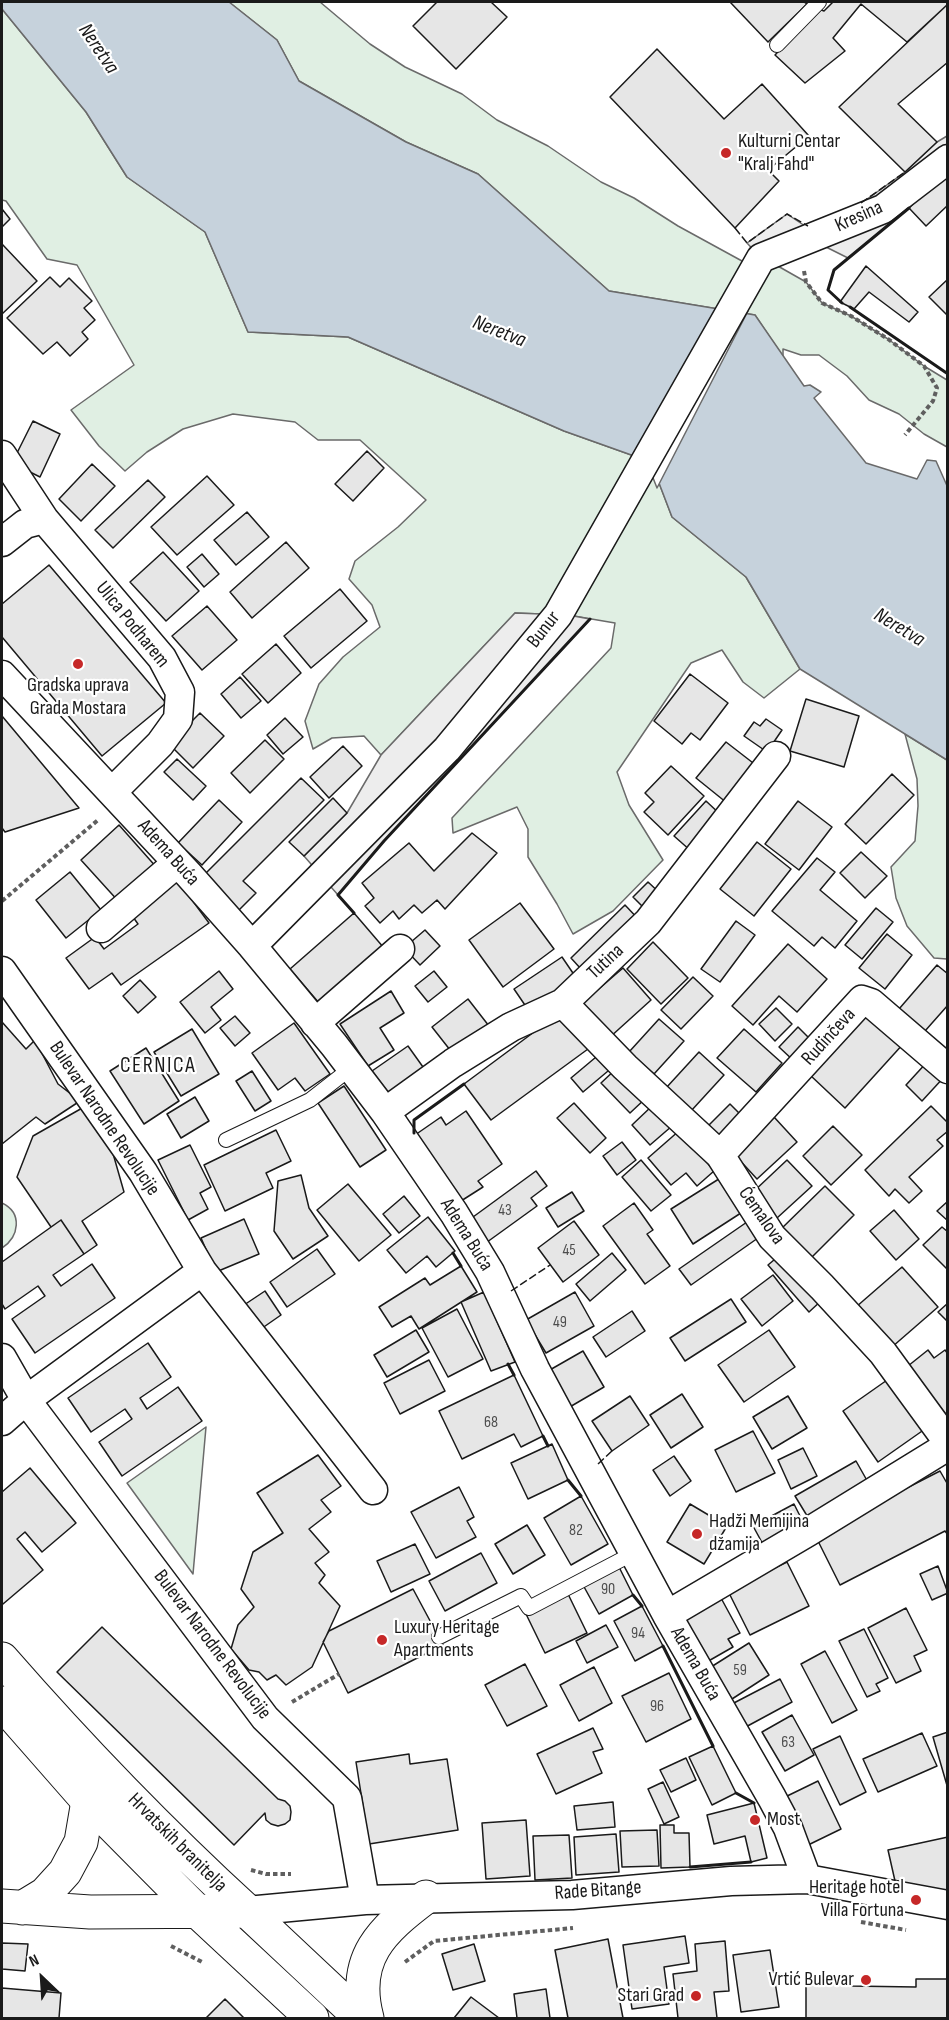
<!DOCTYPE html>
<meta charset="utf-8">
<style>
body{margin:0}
#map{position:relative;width:949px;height:2020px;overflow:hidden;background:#fff;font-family:"Sofia Sans Condensed",sans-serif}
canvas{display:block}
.frame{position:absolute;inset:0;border:3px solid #1a1a1a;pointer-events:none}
.north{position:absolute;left:12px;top:1948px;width:60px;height:60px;-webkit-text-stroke:4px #fff;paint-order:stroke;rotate:335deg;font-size:16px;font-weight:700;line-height:24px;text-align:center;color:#1a1a1a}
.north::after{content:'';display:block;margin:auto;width:21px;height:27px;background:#1a1a1a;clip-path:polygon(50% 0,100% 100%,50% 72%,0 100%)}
</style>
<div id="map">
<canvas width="949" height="2020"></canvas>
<div class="frame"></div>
<div class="north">N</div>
</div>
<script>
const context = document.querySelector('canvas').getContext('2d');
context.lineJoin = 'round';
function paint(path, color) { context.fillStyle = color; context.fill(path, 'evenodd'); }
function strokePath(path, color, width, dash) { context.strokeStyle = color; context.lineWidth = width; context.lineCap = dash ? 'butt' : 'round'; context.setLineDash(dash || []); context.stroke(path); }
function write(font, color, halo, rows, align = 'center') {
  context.font = font + ' "Sofia Sans Condensed",sans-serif'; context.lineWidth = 4.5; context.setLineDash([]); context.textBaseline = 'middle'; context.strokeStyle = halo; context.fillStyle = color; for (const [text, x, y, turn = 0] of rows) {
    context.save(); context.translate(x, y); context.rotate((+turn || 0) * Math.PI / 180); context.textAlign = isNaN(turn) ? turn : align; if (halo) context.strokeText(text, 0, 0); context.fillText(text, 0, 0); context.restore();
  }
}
const green = new Path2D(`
 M229,2H320L370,44L405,67L462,94L497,120L548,146L601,182L634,198L678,226L742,261H769L806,282L822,303L851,316L888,339L924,366L947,380V447L924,434L899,414L869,400L847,376L819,355H801L783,349V357L755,315L609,291L478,174L406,142L299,81L277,40Z
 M2,9L86,112L127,177L205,232L248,332L348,337L564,431L651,462L672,517L746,577L800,669L764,698L743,682L722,650L691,663L617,772L629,805L663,860L613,911L573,934L557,904L528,857V829L517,807L453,833L452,818L611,648L615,623L568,615L515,613L381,755L364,736L332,738L313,749L305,721L319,684L343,657L380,627L372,605L349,579L355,561L398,527L426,500L360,440H318L295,422L233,414L183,429L147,452L125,471L99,446L71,410L134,365L77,265L47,259L6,201L2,200Z
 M905,734L947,760V959L934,958L907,926L896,898L891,867L915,841L918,806L917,779Z
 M2,1203C23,1213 19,1237 2,1248Z
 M206,1427L193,1574L127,1483Z`);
paint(green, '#e0efe3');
strokePath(green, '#6a6a6a', 1.5);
const parking = new Path2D(`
 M947,136V171L909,208L848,258L820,244L761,258L747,243L787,214L805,226L842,217L905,172L937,142Z
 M515,613L568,615L590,619L384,841L338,895L304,856L347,813L381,755Z`);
paint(parking, '#ededed');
strokePath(parking, '#6a6a6a', 1.5);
const water = new Path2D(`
 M2,2H229L277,40L299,81L406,142L478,174L609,291L755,315L804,386L810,385L821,392L814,398L866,463L917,479L927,460L936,461L948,488L947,760L800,669L746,577L672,517L651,462L564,431L348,337L248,332L205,232L127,177L86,112L2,9Z`);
paint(water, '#c6d2dc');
strokePath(water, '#6a6a6a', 1.5);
const pier = new Path2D(`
 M719,306L748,311L657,488L648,465Z`);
paint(pier, '#fff');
strokePath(pier, '#6a6a6a', 1.5);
const building = new Path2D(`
 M437,2H491L507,17L456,69L413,26Z
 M730,2H804L807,4L768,42Z
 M833,2H948V4L907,42L861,4L833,38L845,51L805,83L775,55L819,9L824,11Z
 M948,4V62L898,104L937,142L905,172L839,107Z
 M657,49L724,119L762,84L809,136L768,170L779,181L735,228L610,97Z
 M945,173L948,175V205L926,226L909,208Z
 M2,209L10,219L2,227Z
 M2,244L37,281L2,314Z
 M866,266L918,312L909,322L869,292L854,309L840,302Z
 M50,277L60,287L69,278L92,301L84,308L95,320L82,332L88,339L70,356L57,342L43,354L7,318Z
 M948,279V316L929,297Z
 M33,421L60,434L40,477L12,463Z
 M367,451L384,468L353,501L335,484Z
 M92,464L115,486L81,521L59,499Z
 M207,476L234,505L177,555L151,527Z
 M148,480L165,497L113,548L95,530Z
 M247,512L269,537L236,565L214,540Z
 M286,542L309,568L252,618L230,592Z
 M163,552L199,591L166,621L130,582Z
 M202,554L219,574L204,587L187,567Z
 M49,565L166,703L102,756L2,637V604Z
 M340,589L367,621L311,668L284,636Z
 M207,606L237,640L202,670L172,636Z
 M276,644L301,673L268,703L242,674Z
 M690,674L728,703L700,740L691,733L682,744L654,721Z
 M240,677L261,701L241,718L221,694Z
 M806,699L859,716L844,767L790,751Z
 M200,713L224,736L193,768L169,744Z
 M2,716L79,808L5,832L2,828Z
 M285,718L303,737L283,754L267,735Z
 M766,719L782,730L767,752L744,736L754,722L760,726Z
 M265,740L284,759L250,793L231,773Z
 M726,742L757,766L727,803L696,778Z
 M343,746L362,766L329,798L310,777Z
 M177,759L206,786L193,800L164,772Z
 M671,766L704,796L668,835L644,812L654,802L645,793Z
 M892,774L914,795L866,844L845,824Z
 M301,778L324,800L243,881L256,893L237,912L202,877Z
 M333,798L347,813L304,856L289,842Z
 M219,800L242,822L202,865L178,843Z
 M706,801L722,816L691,851L674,836Z
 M798,801L832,827L799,870L765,844Z
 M119,825L158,869L120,903L81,860Z
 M472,833L497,853L445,909L437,900L422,913L414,905L399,919L393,911L380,923L365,906L374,898L362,883L409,843L434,871Z
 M757,842L791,869L754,916L720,889Z
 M861,852L887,876L865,898L840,873Z
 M817,858L835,872L820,890L857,921L835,948L822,937L814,946L772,911Z
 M70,872L101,910L66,938L36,900Z
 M175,877L209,923L121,985L112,973L89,989L66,958L95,937L104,949L138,924L128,910Z
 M648,882L663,896L648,912L633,897Z
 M520,903L554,949L503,987L469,940Z
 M625,905L642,923L581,969L571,958Z
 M876,908L893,922L862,959L845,945Z
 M354,913L384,948L319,1003L290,969Z
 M736,921L755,935L720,982L701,969Z
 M425,930L440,946L420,965L404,948Z
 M887,934L912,955L885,989L859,968Z
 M653,942L688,978L661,1004L627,969Z
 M788,944L827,979L797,1012L779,996L753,1025L732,1006Z
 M562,957L577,979L529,1011L514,989Z
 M937,965L948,974V1005L925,1031L899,1009Z
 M623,968L651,1000L609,1038L580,1005Z
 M219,971L233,989L211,1007L221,1020L205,1033L180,1002Z
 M434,971L447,987L428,1002L415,986Z
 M693,977L713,996L681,1029L661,1010Z
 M140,980L156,997L138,1013L123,996Z
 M391,991L404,1013L380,1028L394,1050L368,1066L340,1024Z
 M468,999L489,1026L454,1055L432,1027Z
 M776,1008L792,1024L775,1041L759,1024Z
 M868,1011L904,1043L845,1108L810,1075Z
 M561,1012L588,1049L491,1120L464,1084Z
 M235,1016L250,1033L235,1046L220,1028Z
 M659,1019L684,1041L654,1074L629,1052Z
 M2,1022L26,1049L35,1040L58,1084L80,1101L45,1124L36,1117L2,1144Z
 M294,1023L330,1074L305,1091L295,1078L278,1090L252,1053Z
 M798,1027L814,1043L795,1062L779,1047Z
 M192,1029L219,1074L181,1096L154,1052Z
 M744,1029L782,1063L756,1092L717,1058Z
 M408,1046L428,1074L393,1099L372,1071Z
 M146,1048L179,1101L144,1124L110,1071Z
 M602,1052L614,1066L583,1092L571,1078Z
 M699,1052L724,1075L691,1111L666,1088Z
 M928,1061L945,1076L922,1101L906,1085Z
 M618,1067L646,1098L630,1113L601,1083Z
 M252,1071L271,1101L255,1111L236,1081Z
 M344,1086L386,1150L360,1167L318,1103Z
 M195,1097L209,1121L181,1138L167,1114Z
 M574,1103L606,1138L590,1153L557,1118Z
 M730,1104L743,1117L717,1142L705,1129Z
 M653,1105L672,1126L650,1145L632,1125Z
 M931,1106L948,1123V1131L937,1140L943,1146L909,1177L922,1191L909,1203L895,1189L889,1196L865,1170Z
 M84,1107L112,1150L124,1192L82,1221L97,1245L84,1254L61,1220L51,1227L17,1177L33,1136Z
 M466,1111L502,1164L478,1181L483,1187L461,1201L415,1135L441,1117L446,1125Z
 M774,1117L797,1142L757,1179L734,1154Z
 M833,1126L862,1155L831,1185L803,1156Z
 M276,1130L291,1161L266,1173L273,1188L225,1211L204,1165Z
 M680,1130L714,1171L697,1186L686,1173L671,1185L648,1158Z
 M622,1142L636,1160L617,1175L603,1156Z
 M190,1145L211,1187L200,1193L208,1209L188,1220L158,1160Z
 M641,1160L671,1195L651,1211L622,1177Z
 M787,1160L812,1186L777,1218L752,1193Z
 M536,1171L547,1186L531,1198L537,1206L483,1245L473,1217Z
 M301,1175L309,1208L328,1236L293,1259L274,1231L278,1181Z
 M722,1177L744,1211L693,1244L671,1209Z
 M348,1184L391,1235L359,1261L317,1210Z
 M825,1186L854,1215L810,1259L780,1230Z
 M572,1192L584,1211L558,1227L546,1208Z
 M404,1196L420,1216L399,1233L383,1214Z
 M948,1201V1221L937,1211Z
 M634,1203L653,1230L647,1234L670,1266L645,1284L603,1226Z
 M894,1210L919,1239L896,1260L870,1231Z
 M428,1217L455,1251L436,1267L427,1256L406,1273L387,1250Z
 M244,1219L259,1254L216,1272L201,1238Z
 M61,1220L84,1254L53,1275L61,1286L92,1264L115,1298L35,1353L12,1319L45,1296L38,1286L5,1309L2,1304V1262Z
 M574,1221L599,1255L563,1282L538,1248Z
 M747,1222L758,1238L691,1285L679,1269Z
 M942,1227L948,1232V1270L923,1245Z
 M317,1249L335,1274L287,1307L270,1282Z
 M612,1253L626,1270L590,1301L576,1284Z
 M781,1254L822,1300L809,1312L768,1265Z
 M461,1266L477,1292L419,1329L411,1316L392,1327L379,1307L425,1278L430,1285Z
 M902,1267L938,1307L892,1347L856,1307Z
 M773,1275L793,1301L762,1326L741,1299Z
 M265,1291L281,1315L258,1331L241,1307Z
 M484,1292L515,1362L491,1371L461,1302Z
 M575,1292L594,1326L546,1353L526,1320Z
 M731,1299L746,1322L685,1361L670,1338Z
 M948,1303V1322L938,1312Z
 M457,1309L483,1359L448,1377L422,1328Z
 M632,1311L645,1331L606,1357L593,1337Z
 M416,1330L429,1352L387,1377L374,1355Z
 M769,1330L795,1367L744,1402L718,1365Z
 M148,1343L171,1377L140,1398L147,1409L178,1387L202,1421L122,1476L99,1442L132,1419L125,1409L91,1432L68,1398Z
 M928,1350L934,1358L945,1350L948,1354L947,1416L908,1366Z
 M583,1351L604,1387L568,1408L548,1371Z
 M429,1360L445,1391L400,1414L384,1383Z
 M514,1375L543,1436L521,1447L514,1434L462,1459L439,1411Z
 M890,1378L925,1429L878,1462L843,1411Z
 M682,1394L703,1427L671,1448L650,1415Z
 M630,1396L649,1425L612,1451L592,1421Z
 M788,1396L807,1428L772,1449L753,1417Z
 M753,1431L775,1473L736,1492L715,1450Z
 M552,1444L568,1480L528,1499L511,1463Z
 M803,1448L817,1476L791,1489L778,1460Z
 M318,1455L341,1486L321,1500L331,1512L309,1529L329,1552L315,1563L325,1575L319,1583L340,1606L312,1667L286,1685L276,1675L267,1680L259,1672L249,1670L231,1649L238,1625L254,1607L241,1589L253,1552L283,1533L257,1493Z
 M674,1456L691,1481L670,1496L653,1470Z
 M856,1461L869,1484L809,1519L795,1496Z
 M30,1468L76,1523L42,1552L25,1532L17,1539L43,1570L3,1604L2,1602V1492Z
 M940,1471L948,1485V1535L945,1531L840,1585L815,1535Z
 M459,1487L474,1517L467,1521L476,1537L436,1558L411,1512Z
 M581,1496L608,1544L571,1565L544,1518Z
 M690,1504L727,1526L704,1564L667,1542Z
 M794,1504L805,1526L765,1548L753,1526Z
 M527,1525L545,1555L513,1574L495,1544Z
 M415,1544L430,1574L391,1592L377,1561Z
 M481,1553L497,1583L445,1611L429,1581Z
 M787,1562L809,1606L750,1635L728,1591Z
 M617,1563L633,1595L599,1614L583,1585Z
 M938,1566L948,1593L932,1600L920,1574Z
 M413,1589L443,1645L348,1693L323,1642L329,1631Z
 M568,1594L587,1633L545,1653L526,1614Z
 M721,1598L740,1633L728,1639L733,1647L705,1663L682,1620Z
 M642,1606L663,1646L635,1661L614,1621Z
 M906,1608L927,1650L914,1656L921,1671L896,1683L868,1628Z
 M606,1625L618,1647L587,1663L576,1641Z
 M102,1627L278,1799L285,1801L290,1806L291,1812L290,1820L285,1824L278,1826L271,1824L266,1820L265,1813L234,1845L57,1672Z
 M864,1629L888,1678L876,1684L880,1691L867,1697L839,1641Z
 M749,1643L769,1675L732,1699L711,1667Z
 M825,1651L857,1710L832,1723L801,1664Z
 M525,1664L547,1706L507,1726L485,1685Z
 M594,1667L612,1703L579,1721L560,1685Z
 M669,1673L691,1719L646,1742L622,1696Z
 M780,1679L792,1702L742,1729L730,1705Z
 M792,1715L814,1755L785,1771L762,1732Z
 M593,1728L603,1749L593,1752L602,1773L556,1794L537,1754Z
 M948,1732V1789L933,1737Z
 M922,1733L937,1766L878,1792L863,1759Z
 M840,1736L866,1792L840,1805L813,1749Z
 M713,1746L736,1793L712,1805L689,1757Z
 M409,1754L410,1764L447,1759L458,1830L369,1844L356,1762Z
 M686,1758L696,1780L671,1792L660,1770Z
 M818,1781L841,1829L804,1847L781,1799Z
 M663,1782L679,1817L664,1824L648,1789Z
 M613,1802L615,1827L577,1830L574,1806Z
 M754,1803L767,1858L751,1862L745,1836L714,1844L707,1815Z
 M526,1820L530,1876L486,1879L482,1823Z
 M660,1825H674V1833H689L690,1867L661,1868Z
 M657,1830L659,1866L622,1867L620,1831Z
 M616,1834L619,1872L576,1875L574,1837Z
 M569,1835L572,1878L535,1880L533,1836Z
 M948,1837V1891L895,1881L888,1850Z
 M685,1936L689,1963L664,1967L669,2004L632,2009L623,1945Z
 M608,1939L623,2018H568L555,1950Z
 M725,1941L729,1991L714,1992L717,2018H678L673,1974L697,1971L695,1944Z
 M2,1943L28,1944L25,1971L2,1969Z
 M474,1944L485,1981L453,1990L442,1954Z
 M770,1950L779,2007L741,2012L733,1955Z
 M806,1977L850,1978V1986L916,1987V1979H948V2018H806Z
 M2,1988L61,1993L59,2018H2Z
 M546,1989L550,2018H517L514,1994Z
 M471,1997L499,2018H454Z
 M225,1999L244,2018H206Z`);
paint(building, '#e6e6e6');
strokePath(building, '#1a1a1a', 1.5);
const lane = new Path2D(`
 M777,45L819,2
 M226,1140L310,1100L351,1068
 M439,1637L521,1596L529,1608L634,1553`);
const street = new Path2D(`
 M2,455L44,519
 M2,542L25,524L44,519L162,658L180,692L178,719L160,744L112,792
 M2,675L189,875L252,946L334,1045L385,1112L454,1213L490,1272L535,1369L667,1615L772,1798L788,1828L807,1879
 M101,928L177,863
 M252,946L447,749L558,615L761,258L883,209L948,159
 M2,971L143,1172L202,1271L373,1490
 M563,1003L625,1067L720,1155L772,1237L822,1287L883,1353L948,1442
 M315,1023L400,949
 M385,1112L453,1063L511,1027L563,1003L648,922L776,756
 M720,1155L862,1000L871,1003L948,1069
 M2,1358L26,1400L265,1718L347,1798L365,1900
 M2,1421L26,1400L202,1271
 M667,1615L808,1532L948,1446
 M247,1911L365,1900L572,1895L731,1881L807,1879L948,1905`);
const secondary = new Path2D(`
 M2,1659C78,1746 161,1832 247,1911
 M2,1703L88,1801L198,1912`);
const primary = new Path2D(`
 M2,1906L90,1912L247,1911L361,2018
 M22,1908L45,1894L65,1872L81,1842L88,1801
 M198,1912L312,2018
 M367,2018C351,1958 382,1930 426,1897`);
strokePath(lane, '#1a1a1a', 16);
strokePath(street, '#1a1a1a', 31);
strokePath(secondary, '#1a1a1a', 35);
strokePath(primary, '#1a1a1a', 35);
strokePath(new Path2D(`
 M804,271L806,282L822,303L851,316L888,339L924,366L937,388L933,401L905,435
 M2,901L98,820
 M292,1702L339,1674
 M251,1870L266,1874H291
 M861,1922L906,1930
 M171,1946L202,1962
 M405,1962L434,1941L573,1928`), '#5f5f5f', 4, [4.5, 3]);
strokePath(lane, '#fff', 14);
strokePath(street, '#fff', 28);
strokePath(secondary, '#fff', 33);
strokePath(primary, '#fff', 33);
strokePath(new Path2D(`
 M861,203L905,172
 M735,228L747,243L787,214L808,226
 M511,1291L550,1265
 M598,1464L612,1451`), '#1a1a1a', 1.5, [8, 3]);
strokePath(new Path2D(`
 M842,303L828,290L834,270L909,208
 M850,307L948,374
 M354,913L338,895L384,841L590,619
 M414,1133V1120L464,1084
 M453,1253L461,1266
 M508,1364L514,1375
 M543,1436L548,1446
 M568,1480L581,1496
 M633,1595L642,1606
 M663,1646L713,1746
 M736,1793L754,1803
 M690,1867L751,1862`), '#1a1a1a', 3);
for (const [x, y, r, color] of [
 [726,153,6,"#c62828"],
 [78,664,6,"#c62828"],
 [697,1534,6,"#c62828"],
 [382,1640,6,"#c62828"],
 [755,1820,6,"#c62828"],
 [916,1900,6,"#c62828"],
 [866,1980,6,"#c62828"],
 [696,1996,6,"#c62828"]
]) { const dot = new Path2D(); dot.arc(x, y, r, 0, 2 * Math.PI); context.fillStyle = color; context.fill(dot); strokePath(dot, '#fff', 2); }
write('16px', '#4d4d4d', null, [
 ["43",505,1211],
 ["45",569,1251],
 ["49",560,1323],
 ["68",491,1423],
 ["82",576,1531],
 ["90",608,1590],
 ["94",638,1634],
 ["59",740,1671],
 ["96",657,1707],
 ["63",788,1743]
]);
write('20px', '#1a1a1a', '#fff', [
 ["Kulturni Centar",738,142],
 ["\"Kralj Fahd\"",738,165],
 ["Gradska uprava",78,686,"center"],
 ["Grada Mostara",78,709,"center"],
 ["Hadži Memijina",709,1522],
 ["džamija",709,1545],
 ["Luxury Heritage",394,1628],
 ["Apartments",394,1651],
 ["Most",767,1820],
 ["Heritage hotel",904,1888,"right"],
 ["Villa Fortuna",904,1911,"right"],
 ["Vrtić Bulevar",854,1980,"right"],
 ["Stari Grad",684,1996,"right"]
], 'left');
write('20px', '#1a1a1a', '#fff', [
 ["Kresina",859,217,-24],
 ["Ulica Podharem",132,625,51],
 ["Bunur",544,630,-52],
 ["Adema Buća",168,853,48],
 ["Tutina",606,962,-43],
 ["Rudinčeva",829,1037,-48],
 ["Bulevar Narodne Revolucije",104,1119,56],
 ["Ćemalova",761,1216,55],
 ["Adema Buća",466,1235,58],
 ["Bulevar Narodne Revolucije",212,1645,53],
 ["Adema Buća",695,1664,60],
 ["Hrvatskih branitelja",177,1843,45],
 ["Rade Bitange",598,1891,-4]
]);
write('italic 21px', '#1a1a1a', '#fff', [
 ["Neretva",98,49,56],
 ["Neretva",499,332,21],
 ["Neretva",899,628,31]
]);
context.letterSpacing = '1.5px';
write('22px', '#1a1a1a', '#fff', [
 ["CERNICA",158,1066]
]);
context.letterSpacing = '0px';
</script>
